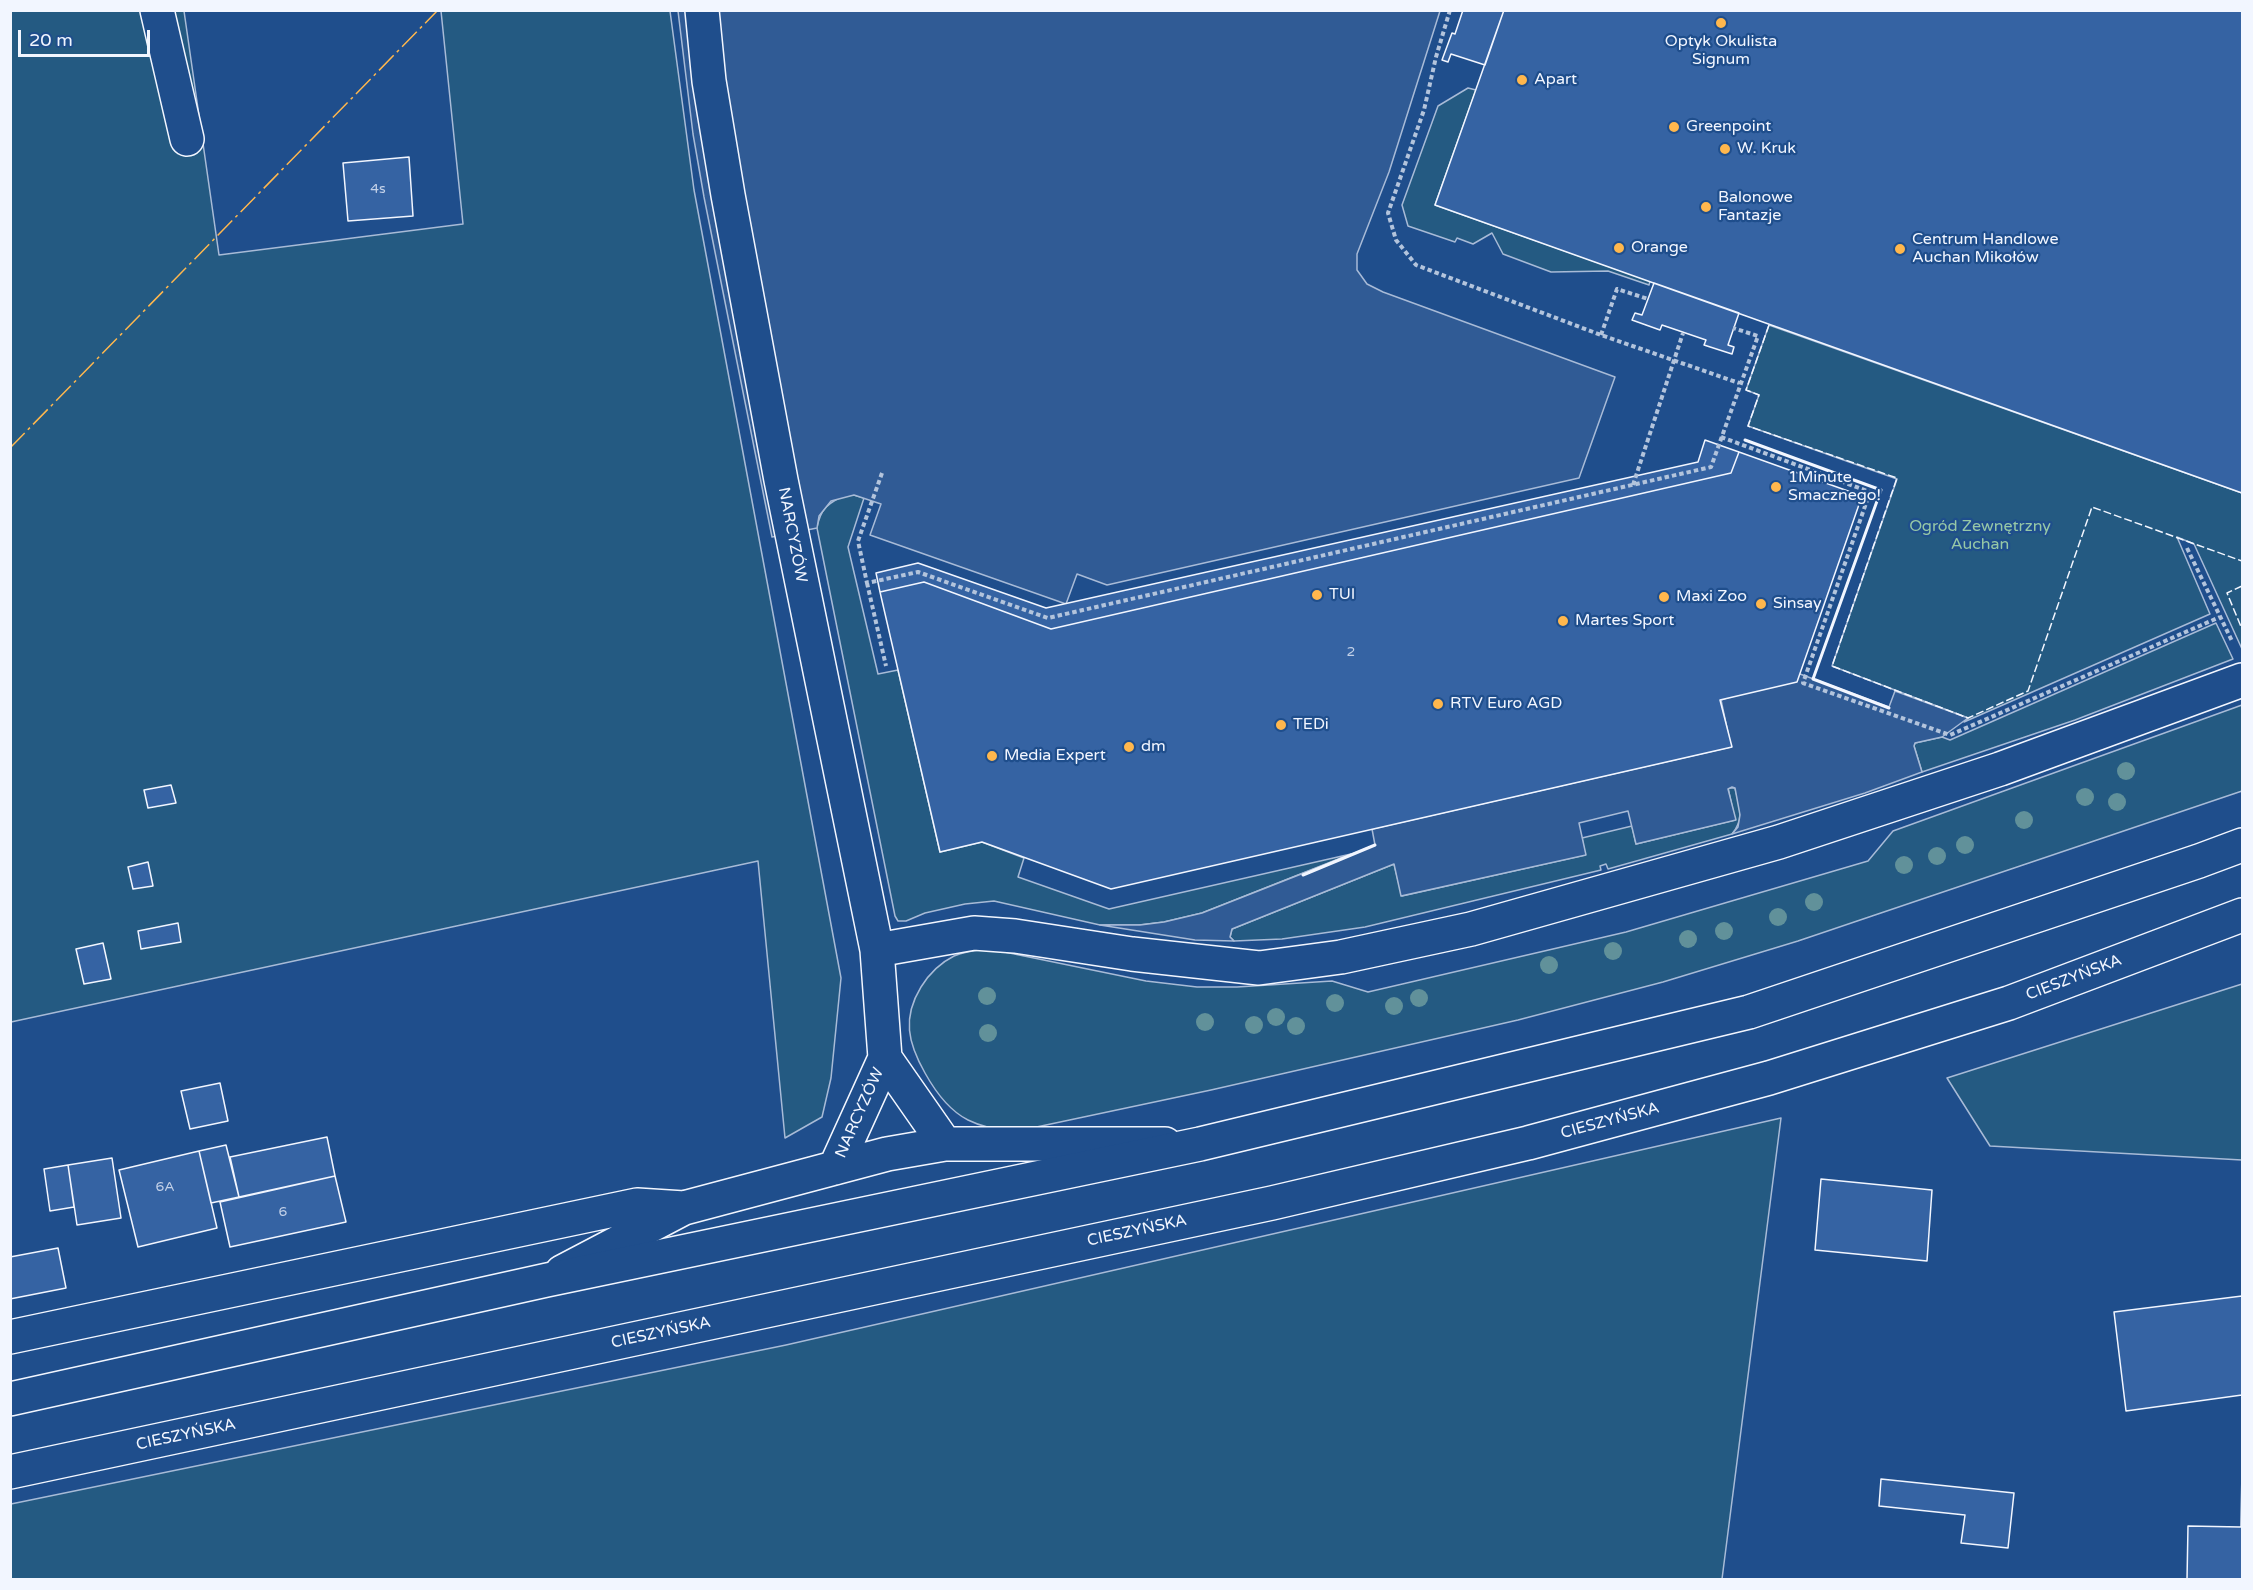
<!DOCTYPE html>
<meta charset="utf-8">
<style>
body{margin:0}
#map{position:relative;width:2253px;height:1590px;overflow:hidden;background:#1f4e8c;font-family:"Varela Round",sans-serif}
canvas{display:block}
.frame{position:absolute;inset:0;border:12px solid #f2f6ff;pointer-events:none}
.scale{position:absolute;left:18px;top:30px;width:132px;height:27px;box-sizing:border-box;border:3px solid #f2f6ff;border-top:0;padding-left:8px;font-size:18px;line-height:21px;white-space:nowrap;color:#f2f6ff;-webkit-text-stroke:4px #1f4e8c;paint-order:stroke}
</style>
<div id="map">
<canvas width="2253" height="1590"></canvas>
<div class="frame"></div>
<div class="scale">20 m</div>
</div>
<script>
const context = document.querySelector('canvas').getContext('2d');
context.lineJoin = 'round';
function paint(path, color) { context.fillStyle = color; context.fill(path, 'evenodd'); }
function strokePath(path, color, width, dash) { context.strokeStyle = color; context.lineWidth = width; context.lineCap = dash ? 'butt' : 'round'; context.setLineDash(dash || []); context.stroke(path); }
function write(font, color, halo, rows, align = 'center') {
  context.font = font + ' "Varela Round",sans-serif'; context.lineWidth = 4.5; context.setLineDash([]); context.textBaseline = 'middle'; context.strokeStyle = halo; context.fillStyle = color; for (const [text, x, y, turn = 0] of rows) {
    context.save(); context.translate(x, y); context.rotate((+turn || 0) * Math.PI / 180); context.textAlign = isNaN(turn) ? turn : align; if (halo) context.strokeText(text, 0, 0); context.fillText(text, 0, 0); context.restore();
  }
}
const green = new Path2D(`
 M10,11H184L219,255L463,224L441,11H670L694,190L841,978L831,1078L822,1117L785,1138L758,861L11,1022Z
 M1468,88L1476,90L1435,205L1650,281L1649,285L1608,271L1551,272L1503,254L1492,233L1473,244L1457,238L1455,242L1408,226L1402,205L1438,106Z
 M1769,325L2242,493V649L2194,544L2177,537L2210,614L1964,722L1968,718L1832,666L1897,479L1748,426L1759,395L1746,390Z
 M846,495H854L864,498L848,547L878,674L898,670L940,852L982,842L1024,858L1018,877L1109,909L1351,854L1202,913L1164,922L1139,925H1100L994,901L965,904L925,913L906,921H898L895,916L817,528C820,509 829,502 846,495Z
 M2216,623L2233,659L2075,720L1922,772L1914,746L1915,743L1942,737L1950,740Z
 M2242,705V791L1798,941L1663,982L1518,1020L1211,1090L1013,1132C998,1130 982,1127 968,1120C950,1111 935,1091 925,1073C908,1043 902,1018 921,987C929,974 940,963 954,956C965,951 978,950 990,949L1146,981L1197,987H1237L1332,981L1368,992L1626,932L1868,861L1893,831Z
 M1728,788H1735C1739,805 1745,819 1732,834L1608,869L1606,864L1600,866L1601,870L1365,927L1282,939L1234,941L1230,937L1232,929L1394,864L1402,896L1585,855L1582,838L1632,826L1636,844L1735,820Z
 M2242,984V1160L1990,1146L1947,1078Z
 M1781,1118L1722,1579H11V1504L786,1345Z`);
paint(green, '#245a82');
strokePath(green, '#a8bbd7', 1.5);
const parking = new Path2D(`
 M678,11H1440L1389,172L1357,254V270L1367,284L1383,292L1615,377L1579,478L1107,585L1077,574L1066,604L870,535L881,504L854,495L831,501L819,516L817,528L772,537L704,197L693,134Z
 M1800,674L1889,707L1895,691L1968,718L1942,737L1915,743L1914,746L1922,772L1865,793L1732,834L1738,827L1740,815L1735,788L1732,787L1728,789L1736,820L1636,844L1628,811L1579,823L1586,855L1401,896L1394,864L1232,929L1230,937L1234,941L1195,940L1100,925H1140L1164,922L1202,913L1375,845L1372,829L1731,747L1721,700Z`);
paint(parking, '#305b95');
strokePath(parking, '#a8bbd7', 1.5);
const building = new Path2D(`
 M1463,10H1504L1485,65L1451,54L1448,62L1442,60L1452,33L1455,34Z
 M1504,10H2242V493L1435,205Z
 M409,157L413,216L348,221L343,163Z
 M1654,283L1739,313L1728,345L1734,347L1732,354L1704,345L1706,340L1662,325L1660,330L1632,320L1635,313L1642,315Z
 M1705,440L1739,452L1731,473L1051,629L924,582L880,592L876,573L918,563L1046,608L1698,462Z
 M1739,452L1862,496L1797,682L1720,700L1732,747L1111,889L982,842L940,852L880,592L924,582L1051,629L1731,473Z
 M171,785L176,803L148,808L144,790Z
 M148,862L153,886L133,889L128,867Z
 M178,923L181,942L141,949L138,931Z
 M103,943L111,979L84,984L76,949Z
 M220,1083L228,1121L190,1129L181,1091Z
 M327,1137L335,1176L239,1197L230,1157Z
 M226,1145L239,1197L211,1203L199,1151Z
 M199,1151L217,1228L138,1247L119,1170Z
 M112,1158L121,1218L77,1225L68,1165Z
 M68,1165L74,1207L50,1211L44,1169Z
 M335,1176L346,1222L230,1247L220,1202Z
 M1821,1179L1932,1190L1927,1261L1815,1250Z
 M58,1248L66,1288L10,1299V1257Z
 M2242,1296V1395L2126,1411L2114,1312Z
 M2242,1469V1580H2187L2188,1526L2241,1527Z
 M1881,1479L2014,1493L2008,1548L1961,1543L1965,1515L1879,1506Z`);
paint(building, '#3563a3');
strokePath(building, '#f2f6ff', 1.5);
const minor = new Path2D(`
 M157,10L187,139
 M702,10L709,81L728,195L781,480L877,950L885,1058L835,1168
 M877,950L974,933L1015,936L1132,954L1259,968L1341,957L1471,929L1779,842L2000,769L2242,680
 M885,1058L945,1144
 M562,1272L684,1208L887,1154L945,1144H1165
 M10,1337L637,1205L684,1208`);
const major = new Path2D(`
 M10,1399L547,1280L1200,1144L1749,1012L2199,861L2242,845
 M10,1472L1272,1203L1528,1143L1769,1078L2009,1003L2242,915`);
strokePath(minor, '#f2f6ff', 36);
strokePath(major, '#f2f6ff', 36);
strokePath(new Path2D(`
 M1450,10L1436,57L1424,110L1388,213L1396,240L1416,265L1601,335L1739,383
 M1601,335L1617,289L1648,299
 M1721,437L1870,492L1803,683L1950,735L2220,617
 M882,473L858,541L867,583L918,572L1048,618L1711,467L1758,336L1733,328
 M1633,485L1683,333
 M2187,548L2232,641
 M867,583L886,666`), '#b3c4dc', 4, [4.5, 3]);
strokePath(minor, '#1f4e8c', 33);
strokePath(major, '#1f4e8c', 33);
strokePath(new Path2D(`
 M1769,325L1746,390L1759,395L1748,426L1897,478L1832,666L1968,718L2028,691L2092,507L2242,561
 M2242,586L2227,593L2242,629`), '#f2f6ff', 1.5, [8, 3]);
strokePath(new Path2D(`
 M1745,440L1881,490L1813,679L1889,708
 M1303,875L1375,845`), '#f2f6ff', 3);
strokePath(new Path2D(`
 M10,448L438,10`), '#ffb74d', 1.5, [21, 4.5, 3, 4.5]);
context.fillStyle = '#61919a';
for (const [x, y] of [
 [2126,771],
 [2085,797],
 [2117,802],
 [2024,820],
 [1965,845],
 [1937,856],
 [1904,865],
 [1814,902],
 [1778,917],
 [1724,931],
 [1688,939],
 [1613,951],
 [1549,965],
 [987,996],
 [1419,998],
 [1335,1003],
 [1394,1006],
 [1276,1017],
 [1205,1022],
 [1254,1025],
 [1296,1026],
 [988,1033]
]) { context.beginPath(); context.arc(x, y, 9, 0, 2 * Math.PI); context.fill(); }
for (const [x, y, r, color] of [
 [1721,23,6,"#ffb74d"],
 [1522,80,6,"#ffb74d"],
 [1674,127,6,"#ffb74d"],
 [1725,149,6,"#ffb74d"],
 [1706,207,6,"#ffb74d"],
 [1619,248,6,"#ffb74d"],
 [1900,249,6,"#ffb74d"],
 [1776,487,6,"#ffb74d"],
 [1317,595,6,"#ffb74d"],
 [1664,597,6,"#ffb74d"],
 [1761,604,6,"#ffb74d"],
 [1563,621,6,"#ffb74d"],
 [1438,704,6,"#ffb74d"],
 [1281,725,6,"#ffb74d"],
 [1129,747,6,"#ffb74d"],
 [992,756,6,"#ffb74d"]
]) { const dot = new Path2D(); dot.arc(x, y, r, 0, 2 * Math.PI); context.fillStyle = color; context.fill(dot); strokePath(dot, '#1f4e8c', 2); }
write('14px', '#c3d1e8', null, [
 ["4s",378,189],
 ["2",1351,652],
 ["6A",165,1187],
 ["6",283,1212]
]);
write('16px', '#f2f6ff', '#1f4e8c', [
 ["Optyk Okulista",1721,42,"center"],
 ["Signum",1721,60,"center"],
 ["Apart",1534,80],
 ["Greenpoint",1686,127],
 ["W. Kruk",1737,149],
 ["Balonowe",1718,198],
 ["Fantazje",1718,216],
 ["Centrum Handlowe",1912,240],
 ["Auchan Mikołów",1912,258],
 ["Orange",1631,248],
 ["1Minute",1788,478],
 ["Smacznego!",1788,496],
 ["TUI",1329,595],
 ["Maxi Zoo",1676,597],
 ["Sinsay",1773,604],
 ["Martes Sport",1575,621],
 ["RTV Euro AGD",1450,704],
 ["TEDi",1293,725],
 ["dm",1141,747],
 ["Media Expert",1004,756]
], 'left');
write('16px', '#97c8a6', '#1f4e8c', [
 ["Ogród Zewnętrzny",1980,527],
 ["Auchan",1980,545]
]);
write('16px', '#f2f6ff', '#1f4e8c', [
 ["NARCYZÓW",792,535,79],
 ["CIESZYŃSKA",2074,978,-21],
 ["NARCYZÓW",860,1113,-66],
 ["CIESZYŃSKA",1610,1121,-15],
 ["CIESZYŃSKA",1137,1231,-12],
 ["CIESZYŃSKA",661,1333,-12],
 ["CIESZYŃSKA",186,1435,-12]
]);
</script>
